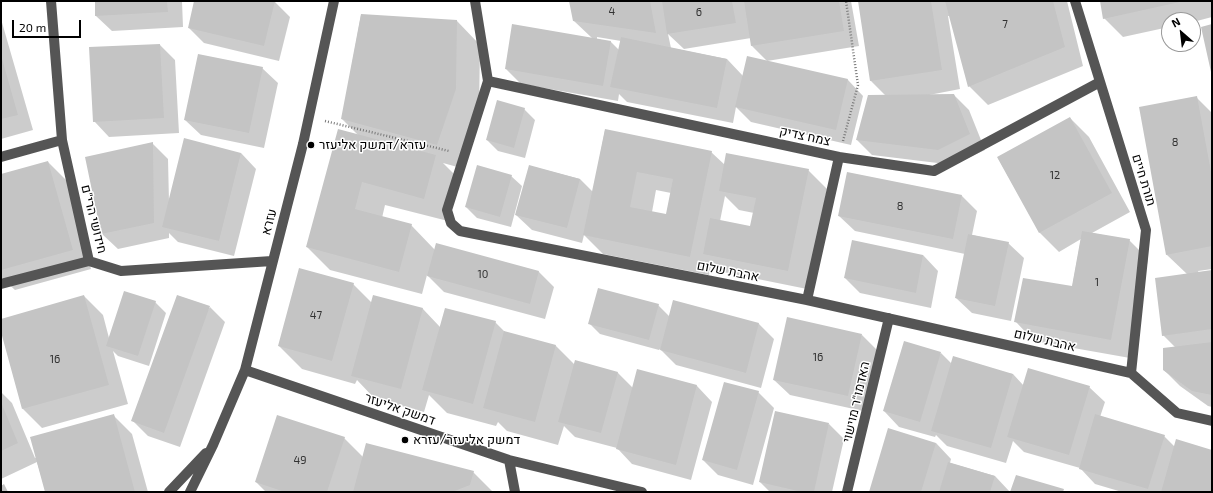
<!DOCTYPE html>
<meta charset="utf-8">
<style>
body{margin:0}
#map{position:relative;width:1213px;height:493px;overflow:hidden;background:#fff;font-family:"Exo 2",sans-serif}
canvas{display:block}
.frame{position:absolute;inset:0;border:2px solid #000;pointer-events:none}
.north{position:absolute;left:1161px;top:12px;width:40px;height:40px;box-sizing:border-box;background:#fff;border:1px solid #999;border-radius:50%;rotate:332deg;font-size:11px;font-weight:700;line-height:16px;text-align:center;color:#000}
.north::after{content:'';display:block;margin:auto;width:14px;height:18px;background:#000;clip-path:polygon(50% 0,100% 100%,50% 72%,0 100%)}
.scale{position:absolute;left:12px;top:20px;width:69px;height:18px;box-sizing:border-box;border:2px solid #000;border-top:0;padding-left:5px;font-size:12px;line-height:14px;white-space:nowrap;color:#000;-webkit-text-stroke:3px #fff;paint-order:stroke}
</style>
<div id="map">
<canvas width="1213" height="493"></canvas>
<div class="frame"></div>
<div class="north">N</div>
<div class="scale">20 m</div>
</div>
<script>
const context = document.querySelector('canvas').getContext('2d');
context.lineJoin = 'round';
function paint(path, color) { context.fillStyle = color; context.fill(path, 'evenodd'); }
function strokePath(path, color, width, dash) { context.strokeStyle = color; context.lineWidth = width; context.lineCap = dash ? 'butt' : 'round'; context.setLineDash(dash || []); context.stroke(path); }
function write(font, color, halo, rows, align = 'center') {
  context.font = font + ' "Exo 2",Heebo,sans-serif'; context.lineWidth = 3; context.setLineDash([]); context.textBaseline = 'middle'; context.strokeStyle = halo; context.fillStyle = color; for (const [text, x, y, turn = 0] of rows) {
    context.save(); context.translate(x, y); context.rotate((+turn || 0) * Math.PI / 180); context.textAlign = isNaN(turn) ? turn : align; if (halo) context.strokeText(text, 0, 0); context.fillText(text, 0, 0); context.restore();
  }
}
paint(new Path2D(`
 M96,1H182L183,27L112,31L96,16Z
 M195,1L275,2L290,17L279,61L204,43L189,28Z
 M570,1H851L859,46L767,61L752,46L751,38L684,49L668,34L671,48L727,59L743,76L848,80L863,96L851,145L751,122L736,107L733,123L627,102L619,94L618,101L521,84L506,69L592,38L574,21ZM597,37L621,41L619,50L611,42L597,39Z
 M859,1H1067L1083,66L988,105L969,86L950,16H948L960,89L929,95H954L969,110L985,150L954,165L872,155L857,140L886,96L871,81Z
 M1101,1H1212V17L1193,22V20H1169V27L1123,37L1104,18Z
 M361,15L457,21L480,45L479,112L461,168L443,163L459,179L448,221L385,205L382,218L411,225L435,250L539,272L554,287L545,319L444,292L427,275L422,294L330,270L307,247L358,135L342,119Z
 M1,19L33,130L1,139Z
 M160,45L175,60L179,133L109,137L94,121Z
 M262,68L278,83L264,148L201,135L185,120Z
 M1196,97L1212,113V269L1198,271L1199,273L1212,271V407L1208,406L1180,386L1164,370L1175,347L1163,335L1187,274L1167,255Z
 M524,109L535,120L525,158L498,151L487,140Z
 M1070,118L1089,137L1130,212L1092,233L1129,240L1148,259L1130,358L1034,341L1016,322L1072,288L1081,239L1059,252L1040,233L998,158Z
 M605,130L711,152L725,165L808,170L827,189L807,289L723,272L712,261L709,275L603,254L584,235L582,243L532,230L516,215L530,166L580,179L593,192ZM656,190L671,193L667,215L652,212ZM725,196L739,210L754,213L751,228L720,221Z
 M152,143L168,159L169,202L241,153L256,169L234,256L178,242L169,233V238L118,249L102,234L86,158Z
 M48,162L67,181L91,269L15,290L1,277V175Z
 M511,176L522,186L511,227L477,218L466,207Z
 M962,196L977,211L972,235L1008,243L1024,258L1011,321L972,313L956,298L965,254L855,231L839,216Z
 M923,255L938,271L931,308L860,293L845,278Z
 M353,284L372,303L423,309L440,327L495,322L505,332L556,346L575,365L618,373L633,388L638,370L697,386L712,402L691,480L632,464L617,448L575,437L564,426L558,445L507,431L498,422L496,426L447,413L429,395L424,412L375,399L357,380L355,384L302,369L279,346Z
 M84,296L103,315L109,338L155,302L166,313L149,366L118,356L113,351L128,404L42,428L23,409L1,328V320Z
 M674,301L759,324L774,339L761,388L676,365L660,349L659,350L600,334L589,323L658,305L670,317Z
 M210,307L225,322L180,447L148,436L133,421Z
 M862,335L877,350L863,411L790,395L774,380Z
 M941,353L952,364L1013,374L1024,386L1089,387L1105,402L1100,417L1164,436L1175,447L1212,451V492H1122L1095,484L1080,468L1024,452L1013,441L1006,463L947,446L936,435L935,437L899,427L884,411Z
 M1,392L12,403L35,458L113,415L132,434L148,492H46L37,462L1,479Z
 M758,392L774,408L753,485L718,475L703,460Z
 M829,424L844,439L832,492H770L760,482Z
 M344,438L363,457L473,472L493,492H266L256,482Z
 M936,443L951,459L950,463L995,476L1010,492H870Z`), '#0003');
paint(new Path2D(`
 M95,1H167L168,12L95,16Z
 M194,1H275L264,46L188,28Z
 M569,1H650L656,33L573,21Z
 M662,1H732L736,23L667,34Z
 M744,1H839L844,31L751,46Z
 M858,1H931L942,70L870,81Z
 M945,1H1053L1065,47L968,87Z
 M1100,1H1180V2L1103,19Z
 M361,14L457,20L456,89L437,145L341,119Z
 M512,24L611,41L603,86L505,69Z
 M1212,24V72H1211L1201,27Z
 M621,37L727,59L717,108L610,87Z
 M160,44L164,118L93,122L89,47Z
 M198,54L263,67L249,133L184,120Z
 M1,55L18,115L1,119Z
 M747,56L848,79L836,130L735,107Z
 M954,94L970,134L938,150L856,140L868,95Z
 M1197,96L1212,177V246L1166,255L1139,107Z
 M497,100L525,108L514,148L486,140Z
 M1070,117L1112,193L1039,233L997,157Z
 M338,129L436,155L424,199L362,182L355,209L412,224L399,272L306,247Z
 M605,129L712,151L690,257L583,235ZM637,172L673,179L666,214L630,207Z
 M184,138L241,153L219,241L162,227Z
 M153,142L154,223L101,234L85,157Z
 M726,153L809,169L788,271L703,254L710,218L750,226L756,198L719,191Z
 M48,161L73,250L1,270V174Z
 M477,165L512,175L500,217L465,207Z
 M529,165L580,179L567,228L515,215Z
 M847,172L962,195L953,239L838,216Z
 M1082,231L1130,239L1111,340L1014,322L1023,278L1072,286Z
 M968,234L1009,242L995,306L955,298Z
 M852,240L923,255L916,293L844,278Z
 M436,243L539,271L530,304L427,276Z
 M299,268L354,283L332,361L278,346Z
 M1212,270V329L1162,336L1155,278Z
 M598,288L659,304L649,340L588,324Z
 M124,291L156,301L138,356L106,346Z
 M84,295L109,385L22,409L1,332V319Z
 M177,295L210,306L164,433L131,421Z
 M373,295L423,308L401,389L351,376Z
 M673,300L759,323L746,373L660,350Z
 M445,308L496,321L473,404L422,390Z
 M787,317L862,334L848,396L773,380Z
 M504,331L556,345L535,422L483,408Z
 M904,341L941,352L920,422L883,411Z
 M1212,342V395L1192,391L1163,370V348Z
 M953,356L1013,374L991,448L931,431Z
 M575,360L618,372L601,433L558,422Z
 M1028,368L1090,386L1069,455L1007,437Z
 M637,369L697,385L676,465L616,449Z
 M724,382L759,391L737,470L702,460Z
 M1,402L18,443L1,451Z
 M775,411L829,423L814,492H802L759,482Z
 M114,414L135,492H45L30,437Z
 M1095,414L1165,435L1148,489L1079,469Z
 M277,415L345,437L327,492H285L255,482Z
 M888,428L936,443L921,492H869Z
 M1176,439L1212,450V492H1161Z
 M366,443L474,471L470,485L452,492H353Z
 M948,462L995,476L990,492H939Z
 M1016,475L1064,489L1063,492H1010Z
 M4,484L8,492H1V486Z`), '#c4c4c4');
strokePath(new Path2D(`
 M325,121L449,151
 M843,141L858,85L846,1`), '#777', 2.5, [1, 2]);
strokePath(new Path2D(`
 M51,1L62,140L89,261L121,271L272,261
 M475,1L488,81L447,210L451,223L460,231L807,300L1131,373L1177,413L1212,421
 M1075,1L1146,230L1131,373
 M488,81L839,157L934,171L1100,82
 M1,157L62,140
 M1,284L89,261
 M807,300L839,157
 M245,370L509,460L642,492
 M509,460L515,492
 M169,492L206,453
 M190,492L213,445L245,370L303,144L334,1
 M847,492L889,318`), '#555', 10);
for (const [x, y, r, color] of [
 [311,145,4,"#000"],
 [405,440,4,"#000"]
]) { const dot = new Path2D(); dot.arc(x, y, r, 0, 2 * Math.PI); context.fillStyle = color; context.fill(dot); strokePath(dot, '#fff', 1.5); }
write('11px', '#313131', null, [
 ["4",612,11],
 ["6",699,12],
 ["7",1005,24],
 ["8",1175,142],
 ["12",1055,175],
 ["8",900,206],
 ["10",483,274],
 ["1",1097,282],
 ["47",316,315],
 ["16",818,357],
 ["16",55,359],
 ["49",300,460]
]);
write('13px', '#000', '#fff', [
 ["צמח צדיק",805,136,12],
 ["תורת חיים",1144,180,73],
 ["חידושי הרי\"ם",94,219,76],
 ["עזרא",269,222,-75],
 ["אהבת שלום",728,271,11],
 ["אהבת שלום",1045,340,13],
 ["האדמו\"ר מוישוי",856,402,-77],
 ["דמשק אליעזר",400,409,19]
]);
write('13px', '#000', '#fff', [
 ["עזרא/דמשק אליעזר",319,145],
 ["דמשק אליעזר/עזרא",413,440]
], 'left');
</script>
